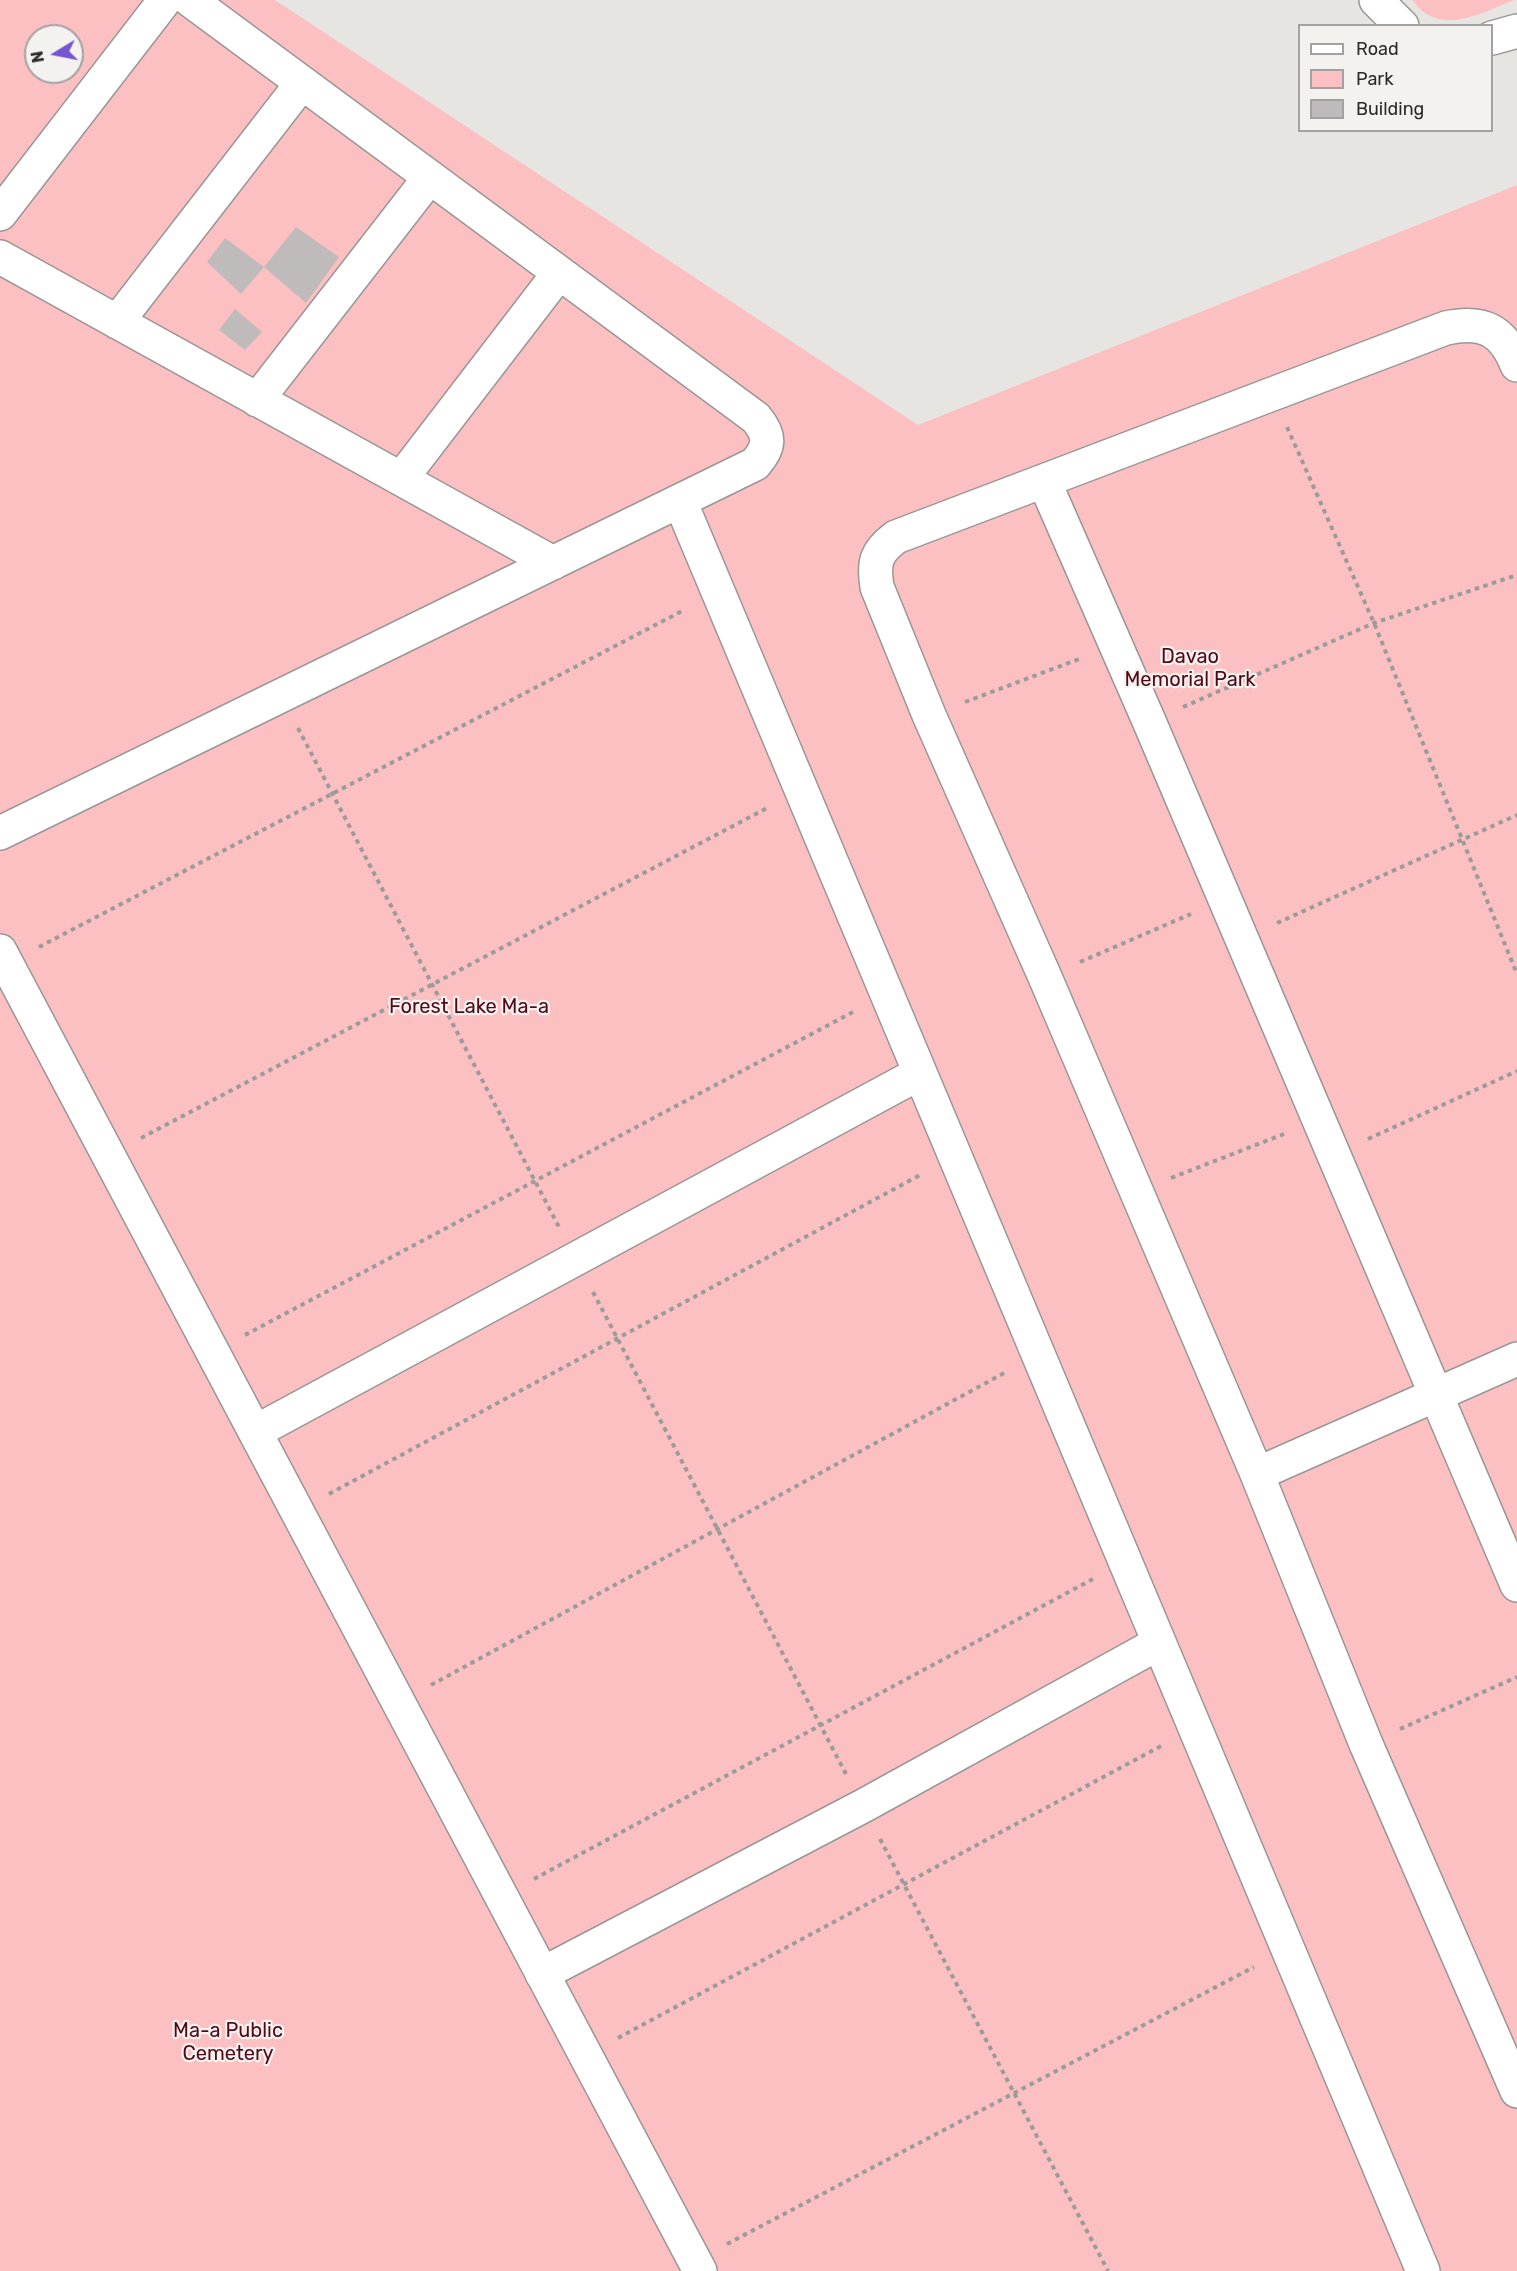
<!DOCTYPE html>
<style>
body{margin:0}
#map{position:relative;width:1517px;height:2271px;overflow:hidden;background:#e7e5e2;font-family:Rubik,sans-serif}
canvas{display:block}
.legend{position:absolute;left:1298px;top:24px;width:195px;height:108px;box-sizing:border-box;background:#f4f2ef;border:2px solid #a4a2a0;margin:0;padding:8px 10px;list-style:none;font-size:18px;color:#2b2a29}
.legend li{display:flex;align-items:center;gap:12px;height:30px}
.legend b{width:30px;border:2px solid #a4a2a0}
.north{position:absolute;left:24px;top:24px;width:60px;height:60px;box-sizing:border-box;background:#f4f2ef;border:2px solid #a4a2a0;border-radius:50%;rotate:260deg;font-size:16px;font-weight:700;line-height:24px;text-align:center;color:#2b2a29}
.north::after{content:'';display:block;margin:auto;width:21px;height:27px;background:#7556d0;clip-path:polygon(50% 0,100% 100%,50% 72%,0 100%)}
</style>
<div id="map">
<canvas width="1517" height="2271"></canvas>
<ul class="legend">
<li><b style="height:8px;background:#fff"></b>Road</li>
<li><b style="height:16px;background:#fdc0c2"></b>Park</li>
<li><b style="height:16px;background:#bfbbba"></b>Building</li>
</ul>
<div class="north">N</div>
</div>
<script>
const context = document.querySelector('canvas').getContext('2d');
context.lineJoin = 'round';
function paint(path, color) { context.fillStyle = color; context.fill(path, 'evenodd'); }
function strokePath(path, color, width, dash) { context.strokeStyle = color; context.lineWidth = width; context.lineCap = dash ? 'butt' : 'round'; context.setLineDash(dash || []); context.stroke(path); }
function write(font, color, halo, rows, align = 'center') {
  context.font = font + ' Rubik,sans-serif'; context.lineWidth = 4.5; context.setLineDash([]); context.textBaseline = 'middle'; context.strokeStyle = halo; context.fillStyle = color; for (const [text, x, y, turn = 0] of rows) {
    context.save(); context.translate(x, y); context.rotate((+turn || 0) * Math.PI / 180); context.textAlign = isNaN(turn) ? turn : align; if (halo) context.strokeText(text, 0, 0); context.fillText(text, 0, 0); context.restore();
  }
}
paint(new Path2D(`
 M0,0H275L918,425L1517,185V2271H0ZM36,36H72V72H36Z
 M1412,0H1514C1488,10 1453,31 1425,13C1420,10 1416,4 1412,0Z`), '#fdc0c2');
paint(new Path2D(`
 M296,227L339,257L306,303L264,267Z
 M225,238L264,267L241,294L207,262Z
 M235,309L262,332L245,350L219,330Z`), '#bfbbba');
const minor = new Path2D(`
 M1376,0L1402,26
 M1492,38L1517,31
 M0,214L165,0
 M0,257L553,563
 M117,322L302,83
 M1517,365C1503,330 1483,320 1446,328L896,537C876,552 873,562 877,587L929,715L1045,977L1257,1474L1366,1744L1517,2091
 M257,400L430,177
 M401,479L559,273
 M1044,481L1149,721L1517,1585
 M680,501L1423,2271
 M0,833L755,464C770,447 771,436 756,418L190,0
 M0,951L700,2271
 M255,1432L920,1073
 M1257,1474L1517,1359
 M542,1974L863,1806L1159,1643`);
strokePath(minor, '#999795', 36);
strokePath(new Path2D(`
 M1287,427L1374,623L1517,974
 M965,702L1082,658
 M1183,707L1374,623L1517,575
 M298,728L559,1227
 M1277,923L1517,815
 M39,947L684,610
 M1080,962L1191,914
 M141,1138L769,807
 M1368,1139L1517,1071
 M1171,1178L1284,1134
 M593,1292L846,1774
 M245,1335L853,1012
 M329,1494L922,1174
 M431,1685L1006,1372
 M1400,1729L1517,1677
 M880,1839L1108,2271
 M534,1879L1093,1579
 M618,2038L1161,1746
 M727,2244L1254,1967`), '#9d9b99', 4, [4.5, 4.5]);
strokePath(minor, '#fff', 33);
write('20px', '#530818', '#f4f2ef', [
 ["Davao",1190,657],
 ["Memorial Park",1190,680],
 ["Forest Lake Ma-a",469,1007],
 ["Ma-a Public",228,2031],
 ["Cemetery",228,2054]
]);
</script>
